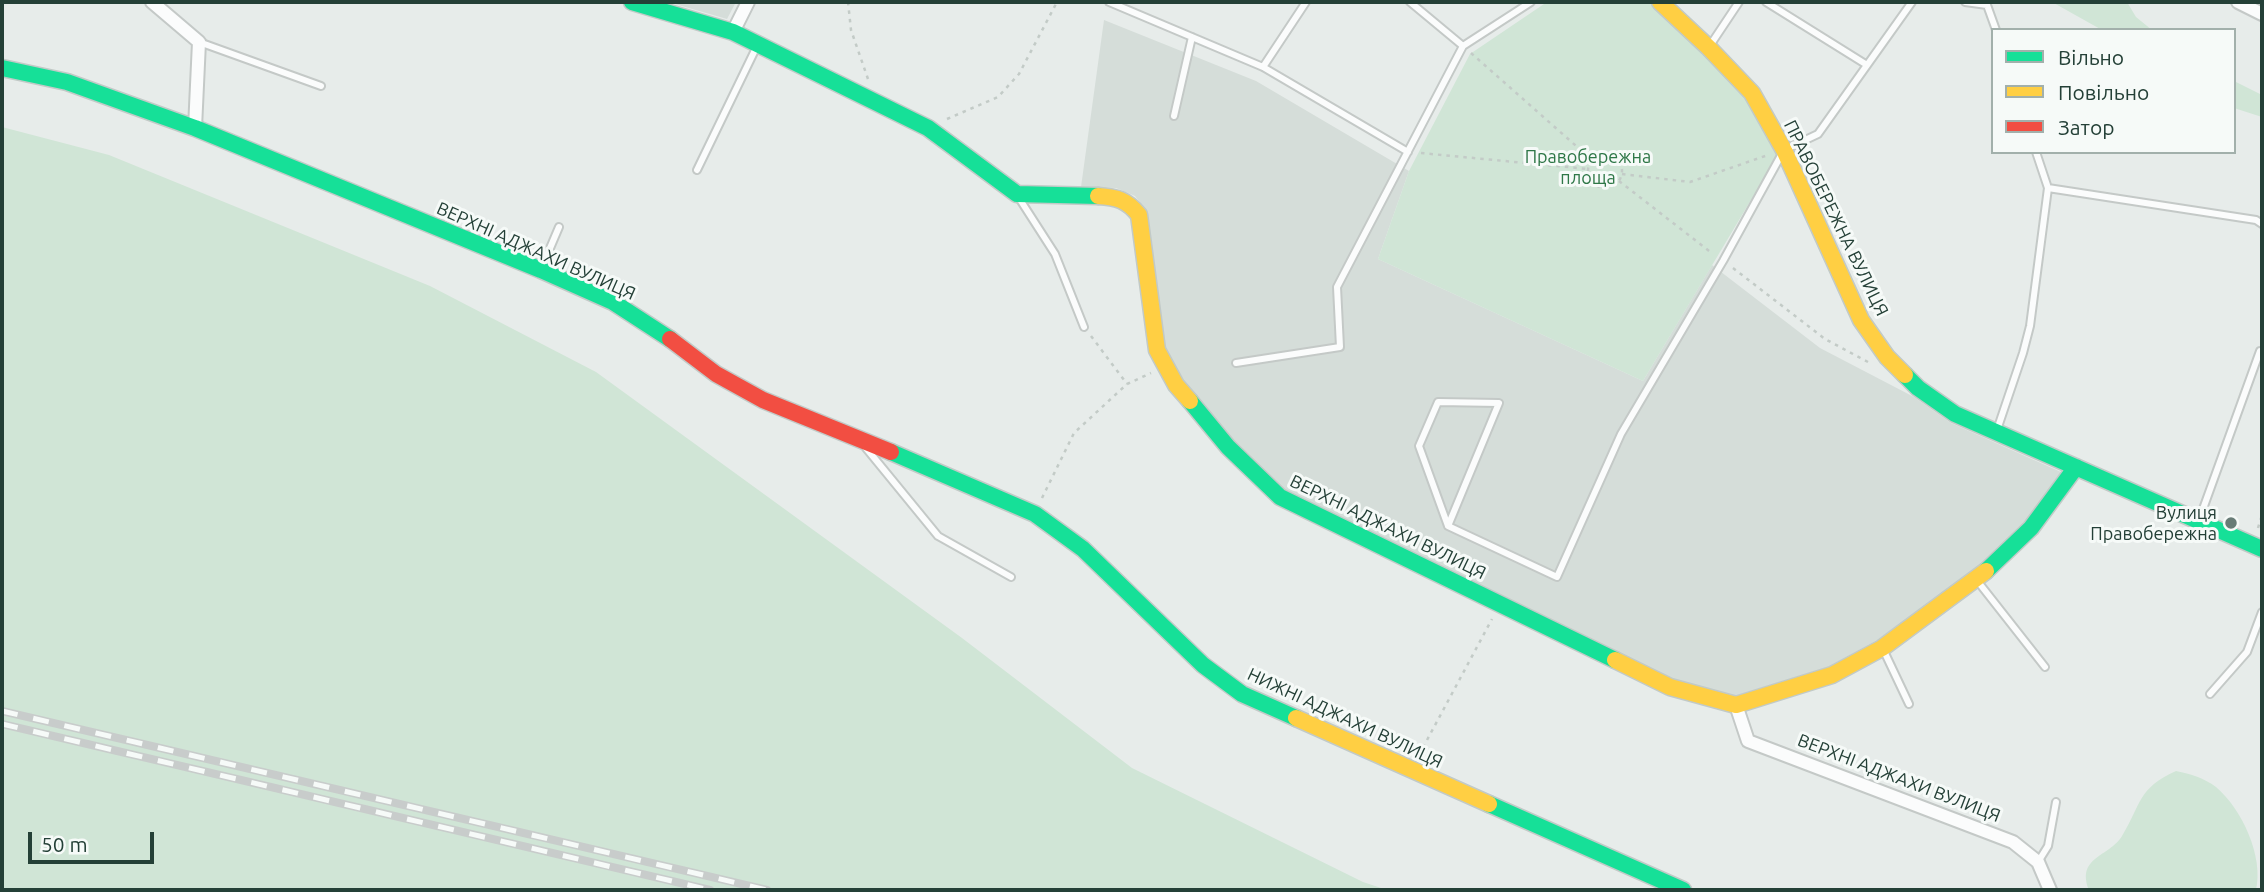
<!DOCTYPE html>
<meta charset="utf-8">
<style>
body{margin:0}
#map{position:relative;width:2264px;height:892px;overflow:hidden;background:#e7ecea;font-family:Ubuntu,sans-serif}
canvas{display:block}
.frame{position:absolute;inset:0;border:4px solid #244037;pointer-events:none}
.legend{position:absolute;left:1991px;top:28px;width:245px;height:126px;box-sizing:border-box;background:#f6faf8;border:2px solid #a2b0ab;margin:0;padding:9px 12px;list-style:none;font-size:21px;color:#244037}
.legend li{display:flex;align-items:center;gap:14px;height:35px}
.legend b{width:35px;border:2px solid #a2b0ab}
.scale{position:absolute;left:28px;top:832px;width:126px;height:32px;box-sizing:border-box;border:4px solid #244037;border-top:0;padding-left:9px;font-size:21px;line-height:24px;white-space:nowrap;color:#244037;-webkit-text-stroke:5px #f6faf8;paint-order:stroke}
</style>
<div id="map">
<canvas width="2264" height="892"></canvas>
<div class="frame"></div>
<ul class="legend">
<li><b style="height:9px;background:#16e098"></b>Вільно</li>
<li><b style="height:9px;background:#ffcf43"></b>Повільно</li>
<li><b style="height:9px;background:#f24e42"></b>Затор</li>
</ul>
<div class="scale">50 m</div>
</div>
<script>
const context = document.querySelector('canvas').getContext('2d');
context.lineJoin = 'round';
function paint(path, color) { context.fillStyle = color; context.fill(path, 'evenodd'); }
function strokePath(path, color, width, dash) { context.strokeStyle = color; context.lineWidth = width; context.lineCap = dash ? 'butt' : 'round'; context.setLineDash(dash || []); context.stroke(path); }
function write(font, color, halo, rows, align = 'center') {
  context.font = font + ' Ubuntu,sans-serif'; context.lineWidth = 6; context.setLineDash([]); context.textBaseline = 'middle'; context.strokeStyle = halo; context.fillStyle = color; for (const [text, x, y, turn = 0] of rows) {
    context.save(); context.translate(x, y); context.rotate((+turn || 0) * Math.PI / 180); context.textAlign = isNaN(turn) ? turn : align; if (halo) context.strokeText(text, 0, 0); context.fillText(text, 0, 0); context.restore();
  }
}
paint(new Path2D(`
 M668,2H736L727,19Z
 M1104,20L1256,81L1409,171L1378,259L1643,381L1712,265L1820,348L1914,397L1951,423L2061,472L2025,522L1971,573L1877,640L1828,667L1735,696L1673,679L1285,490L1234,441L1183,380L1165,347L1147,212L1135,196L1116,188L1081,187Z`), '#d5ddd9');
paint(new Path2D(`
 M1547,2H1660L1708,49L1782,148L1643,381L1378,259L1409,171L1470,54Z
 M2052,2H2127L2136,17L2152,30H2102Z
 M2234,81L2262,95V117L2234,108Z
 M2,127L109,155L430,286L596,372L962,638L1132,768L1363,882L1387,890H2Z
 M2176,771C2191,774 2204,778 2216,787C2242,809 2264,857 2256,890H2089C2076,857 2109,857 2122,836C2142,803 2137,789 2176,771Z`), '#d0e5d6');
const lane = new Path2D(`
 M1109,2L1263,67L1408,152
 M1410,2L1463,46
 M1766,2L1867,65
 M1965,2L1987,5L1996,30
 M199,42L321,86
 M1709,47L1739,2
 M1263,67L1306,2
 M1174,116L1192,37
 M697,170L757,46
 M2048,188L2256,220L2262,224
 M1019,198L1055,254L1084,327
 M542,267L559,227
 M1236,363L1340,347L1337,287L1463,46L1531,2
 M1997,430L2023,353L2030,326L2048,188L2036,152
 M866,448L938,536L1011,577
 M2199,520L2260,351H2262
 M1448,526L1499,403L1438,402L1419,446L1448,526L1557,577L1621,434L1723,261L1784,150L1818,134L1912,2
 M1979,583L2045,667
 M1883,649L1909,704
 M2210,694L2247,652L2262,612
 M2038,862L2048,846L2056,802`);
const street = new Path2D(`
 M152,2L199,42L195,128
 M2238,2L2262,14
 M733,32L748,2
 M1736,705L1748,741L2013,842L2038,862L2050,890`);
const fast = new Path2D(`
 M632,2L733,32L928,128L1017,194L1098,196
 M2,68L67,82L195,128L541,270L613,302L670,339
 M1905,375L1918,388L1955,414L2262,549
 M1190,401L1228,447L1280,497L1615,660
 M891,452L1035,514L1083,549L1203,665L1242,694L1296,718
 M1986,571L2031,528L2076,467
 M1489,804L1683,890`);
const slow = new Path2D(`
 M1660,2L1708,47L1752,93L1784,150L1861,320L1887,357L1905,375
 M1098,196C1117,197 1127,200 1139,215L1157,350L1176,385L1190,401
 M1615,660L1670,687L1736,705L1832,675L1882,648L1986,571
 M1296,718L1489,804`);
const jam = new Path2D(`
 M670,339L716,374L763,400L891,452`);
strokePath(lane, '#c4c9c7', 10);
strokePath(street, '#c4c9c7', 16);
strokePath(fast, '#c2cac7', 19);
strokePath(slow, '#c2cac7', 19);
strokePath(jam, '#c2cac7', 19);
strokePath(new Path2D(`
 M848,2L851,30L868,79
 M1471,53L1592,160
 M947,119L998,97L1019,74L1057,2
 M1421,153L1588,169
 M1588 171a17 17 0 1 1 34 0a17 17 0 1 1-34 0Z
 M1622,174L1690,182L1768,155
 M1619,181L1713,254
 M1733,268L1825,339L1868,362
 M1091,336L1127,384
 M1042,498L1074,433L1127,384L1151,373
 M2258,528L2262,515
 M1419,755L1492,619`), '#c3cbc7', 2.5, [3.5, 5]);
strokePath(lane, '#fbfcfc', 6);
strokePath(street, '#fbfcfc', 12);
strokePath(fast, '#16e098', 16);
strokePath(slow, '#ffcf43', 16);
strokePath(jam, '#f24e42', 16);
const rail = new Path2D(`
 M2,711L767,890
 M2,724L710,890`);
strokePath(rail, '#c8cccb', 8);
strokePath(rail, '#f6faf8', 5, [16]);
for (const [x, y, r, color] of [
 [2231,523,7,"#687c76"]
]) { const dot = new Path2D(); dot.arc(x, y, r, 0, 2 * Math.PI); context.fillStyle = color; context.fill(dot); strokePath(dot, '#f6faf8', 2.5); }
write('18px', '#2e7747', '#f6faf8', [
 ["Правобережна",1588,157],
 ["площа",1588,178]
]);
write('18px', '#244037', '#f6faf8', [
 ["ПРАВОБЕРЕЖНА ВУЛИЦЯ",1836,218,64],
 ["ВЕРХНІ АДЖАХИ ВУЛИЦЯ",536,251,24],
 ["ВЕРХНІ АДЖАХИ ВУЛИЦЯ",1388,527,26],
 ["НИЖНІ АДЖАХИ ВУЛИЦЯ",1345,718,25],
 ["ВЕРХНІ АДЖАХИ ВУЛИЦЯ",1899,778,21]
]);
write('18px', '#244037', '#f6faf8', [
 ["Вулиця",2217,513],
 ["Правобережна",2217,534]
], 'right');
</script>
